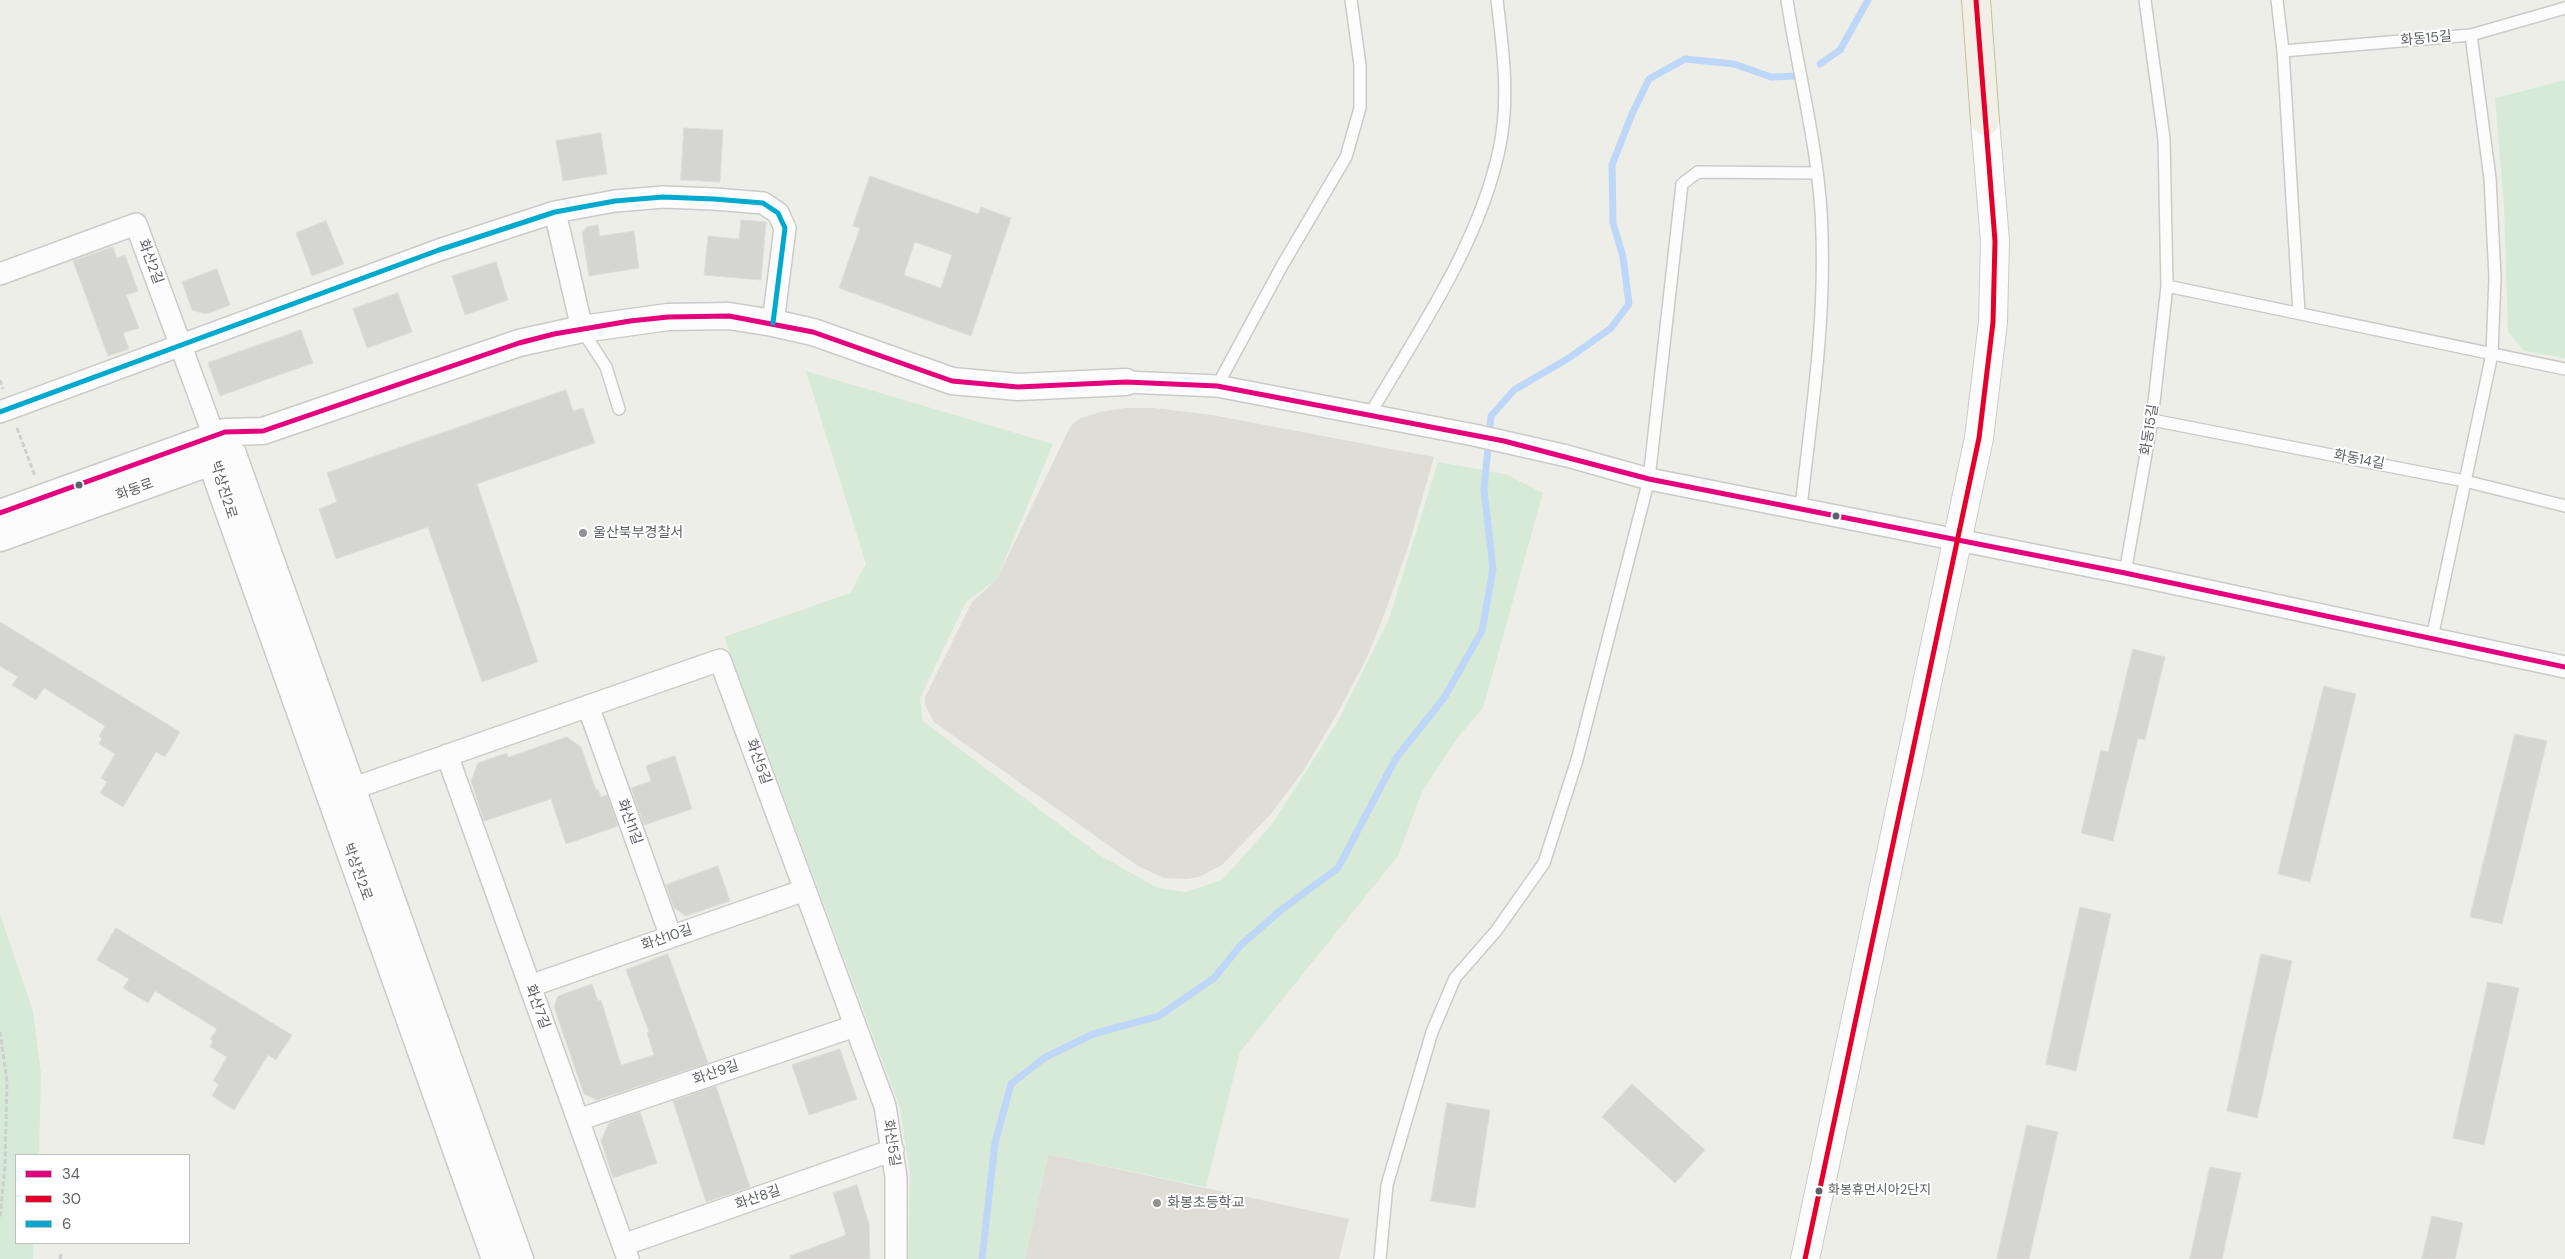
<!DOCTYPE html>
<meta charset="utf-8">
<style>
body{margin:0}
#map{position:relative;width:2565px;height:1259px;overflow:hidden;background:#eeeee9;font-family:"DM Sans",sans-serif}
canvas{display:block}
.legend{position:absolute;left:15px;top:1154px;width:175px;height:90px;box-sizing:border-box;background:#fff;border:1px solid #bfc0c2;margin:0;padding:6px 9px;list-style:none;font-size:15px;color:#5e6167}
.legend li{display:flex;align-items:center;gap:10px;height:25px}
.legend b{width:25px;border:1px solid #bfc0c2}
</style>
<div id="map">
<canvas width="2565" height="1259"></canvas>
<ul class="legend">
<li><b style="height:6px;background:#e5007d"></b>34</li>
<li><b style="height:6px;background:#e4002b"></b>30</li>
<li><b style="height:6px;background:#00a9ce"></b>6</li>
</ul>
</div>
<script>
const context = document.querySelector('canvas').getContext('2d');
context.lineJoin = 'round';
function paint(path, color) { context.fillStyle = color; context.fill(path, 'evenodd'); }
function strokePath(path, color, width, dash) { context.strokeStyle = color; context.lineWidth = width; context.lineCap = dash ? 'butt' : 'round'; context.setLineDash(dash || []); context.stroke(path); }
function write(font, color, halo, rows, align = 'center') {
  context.font = font + ' "DM Sans","Noto Sans KR",sans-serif'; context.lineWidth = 4; context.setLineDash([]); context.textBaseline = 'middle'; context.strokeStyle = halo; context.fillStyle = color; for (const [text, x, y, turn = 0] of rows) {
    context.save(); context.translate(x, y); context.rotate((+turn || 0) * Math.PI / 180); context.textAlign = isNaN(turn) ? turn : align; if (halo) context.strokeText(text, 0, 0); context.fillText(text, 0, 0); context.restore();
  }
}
paint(new Path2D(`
 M1125,408H1154L1212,415L1434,457L1409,544L1386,610L1367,657L1341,707L1304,770L1270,815L1222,865L1199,877L1187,879L1164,878L1138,866L934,722L925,705V697L972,602L997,579L1070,427L1079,419L1100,412Z
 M1048,1154L1349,1219L1339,1259H1025Z`), '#deded7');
paint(new Path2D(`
 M2565,80V358L2524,351L2508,332L2504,207L2495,98Z
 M806,371L1053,444L997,579L966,602L920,698L923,721L1101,856L1158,888L1186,892L1222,880L1272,824L1337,723L1389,619L1438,462L1505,474L1543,493L1483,708L1458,737L1422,792L1398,856L1240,1052L1206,1187L1048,1154L1025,1259H908L910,1173L900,1108L724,637L850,593L866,564Z
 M0,914L33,1011L41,1074L39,1155H16V1243H34L33,1259H0Z`), '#d7ead7');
strokePath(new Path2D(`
 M1820,64L1840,50L1868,0
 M982,1259L995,1143L1011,1084L1044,1058L1093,1034L1159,1016L1214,978L1241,945L1281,910L1338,868L1396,758L1444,698L1482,631L1493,569L1484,490L1491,416L1514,390L1569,358L1611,328L1629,304L1623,257L1613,223L1612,165L1632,114L1649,79L1685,59L1734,64L1771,77L1797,76`), '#bed7f8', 7);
const building = new Path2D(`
 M684,128L723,130L720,182L681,180Z
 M601,133L607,174L563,181L556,141Z
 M870,176L978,214L981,207L1011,218L971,336L839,288L860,228L853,226ZM915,242L952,255L941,288L904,275Z
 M741,220L766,222L761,280L704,275L708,236L739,239Z
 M326,221L344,264L312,276L296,233Z
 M598,225L600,236L634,231L639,268L589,276L582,233L587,227Z
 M113,247L117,258L125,255L138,291L126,295L139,328L123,333L129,349L108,356L73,261Z
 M496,262L508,300L465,315L452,276Z
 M217,269L230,305L206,314L192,310L182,282Z
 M398,293L412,332L367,348L353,309Z
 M301,330L313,363L220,396L208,363Z
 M566,390L573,411L583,408L595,443L477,484L538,662L482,682L428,527L336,559L319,509L337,502L327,473Z
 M0,622L180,732L165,757L156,752L123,807L100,793L107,782L101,778L115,754L99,744L102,739L99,736L105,726L44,688L36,700L12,685L18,677L0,666Z
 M2133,649L2165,657L2145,740L2138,738L2113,841L2081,833L2101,750L2108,752Z
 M2324,686L2356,694L2310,882L2278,874Z
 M2515,734L2547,741L2502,924L2470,917Z
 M567,737L581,747L596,790L598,789L601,797L607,795L618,826L566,844L551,799L484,821L471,781L478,763L507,753L508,757Z
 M675,756L692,809L644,825L631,788L651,781L646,766Z
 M718,866L730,901L686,916L674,908L666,885Z
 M2080,907L2111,914L2076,1071L2046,1064Z
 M116,928L292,1035L276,1060L268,1055L234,1110L212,1096L219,1084L213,1081L227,1057L210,1047L213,1041L210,1039L217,1029L155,991L148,1003L123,988L129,979L97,960Z
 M668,954L708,1063L597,1100L584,1094L554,1007L558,996L592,984L598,1001L601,1000L621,1065L654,1055L647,1033L649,1032L626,970Z
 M2261,954L2292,961L2257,1118L2227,1111Z
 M2488,982L2519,988L2484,1145L2453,1138Z
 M840,1049L857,1099L809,1115L792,1065Z
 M1632,1084L1705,1150L1675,1183L1602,1117Z
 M716,1086L750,1187L706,1202L673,1101Z
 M1447,1103L1490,1110L1475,1208L1431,1201Z
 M640,1112L657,1163L613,1178L601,1141L609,1123Z
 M2027,1125L2058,1132L2029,1259H1997Z
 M2210,1167L2241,1173L2222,1259H2190Z
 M857,1185L869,1224L870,1259H791L790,1256L846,1235L833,1193Z
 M2432,1216L2463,1223L2455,1259H2422Z`);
paint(building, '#d5d5d2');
strokePath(building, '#deddd8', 1);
const service = new Path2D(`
 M1787,0C1799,78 1821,157 1822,236C1825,327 1811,417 1801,507
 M2277,0L2283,51L2299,313
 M2283,51L2471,35L2565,8
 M2167,286L2565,369
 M582,330L606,367L619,409
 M1217,386L1283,264L1346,157L1360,108V65L1351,0
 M1370,414C1418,332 1479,244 1499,150C1510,101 1503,49 1497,0
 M2152,420L2465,481L2565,506
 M2125,573L2152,420L2167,286L2164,139L2145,0
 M2432,638L2492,354L2495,277L2490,178L2471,35
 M1380,1259L1387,1185L1432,1032L1455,978L1496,931L1544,863L1577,760L1649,479L1682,184L1698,172L1816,173`);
const minor = new Path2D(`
 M555,212L582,329
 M0,274L136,224L214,436
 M1126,382L1217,386L1474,435L1567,456L1649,479L2125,573L2565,667
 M0,412L439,250L555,212L615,201L663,197L714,199L763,203L778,213L785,228L773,323
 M588,706L671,937
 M447,755L628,1259
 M337,794L720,660L885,1106L896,1177V1259
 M530,986L805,890
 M578,1120L855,1026
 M623,1245L893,1150`);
const tertiary = new Path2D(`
 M214,436L233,454L520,1259
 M214,436L211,462L495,1259
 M0,513L225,432L263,431L519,343L582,329L668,317L729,316L773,323L813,332L952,381L1018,387L1126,382
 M0,538L228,456`);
const secondary = new Path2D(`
 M1805,1259L1979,438L1993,322L1995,241L1985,121`);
const trunk = new Path2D(`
 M1976,0L1985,121`);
strokePath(service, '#cacbc9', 14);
strokePath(minor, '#cacbc9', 24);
strokePath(tertiary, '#cacbc9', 29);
strokePath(secondary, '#cbcbca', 30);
strokePath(trunk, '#c6bf95', 30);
strokePath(new Path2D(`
 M0,380L3,389
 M17,428L35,476
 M0,1032L7,1081L5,1164L0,1219
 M60,1259L61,1254`), '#ccd0ce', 3, [5, 2.5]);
strokePath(service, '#fcfcfc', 11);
strokePath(minor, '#fcfcfc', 21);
strokePath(tertiary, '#fcfcfc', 26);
strokePath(secondary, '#fcfcfc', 28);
strokePath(trunk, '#f2f0e6', 28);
strokePath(new Path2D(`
 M0,513L225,432L263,431L519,343L554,334L630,321L668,317L729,316L813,332L952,381L1018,387L1126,382L1217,386L1504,441L1649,479L2125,573L2565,667`), '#e5007d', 5);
strokePath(new Path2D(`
 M1805,1259L1979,438L1993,322L1995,241L1976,0`), '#e4002b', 5);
strokePath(new Path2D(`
 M0,412L439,250L555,212L615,201L663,197L714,199L763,203L778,213L785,228L773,323`), '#00a9ce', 5);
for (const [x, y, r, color] of [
 [79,485,4.5,"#5e6167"],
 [1836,516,4.5,"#5e6167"],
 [583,533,5,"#909294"],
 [1819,1191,4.5,"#5e6167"],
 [1157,1203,5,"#909294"]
]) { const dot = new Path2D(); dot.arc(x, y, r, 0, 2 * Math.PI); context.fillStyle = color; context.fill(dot); strokePath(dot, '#fff', 2); }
write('13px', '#5e6167', '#fff', [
 ["화봉휴먼시아2단지",1828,1191]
], 'left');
write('14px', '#5e6167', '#fff', [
 ["화동15길",2426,39,-5],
 ["화산2길",150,262,70],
 ["화동15길",2150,430,-81],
 ["화동14길",2359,460,11],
 ["화동로",135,490,-20],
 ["박상진2로",223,490,73],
 ["화산5길",758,762,70],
 ["화산11길",629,822,70],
 ["박상진2로",357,872,70],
 ["화산10길",667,938,-19],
 ["화산7길",537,1007,70],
 ["화산9길",716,1073,-19],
 ["화산5길",891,1143,81],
 ["화산8길",758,1198,-19]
]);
write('14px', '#5e6167', '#fff', [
 ["울산북부경찰서",593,533],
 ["화봉초등학교",1167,1203]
], 'left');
</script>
